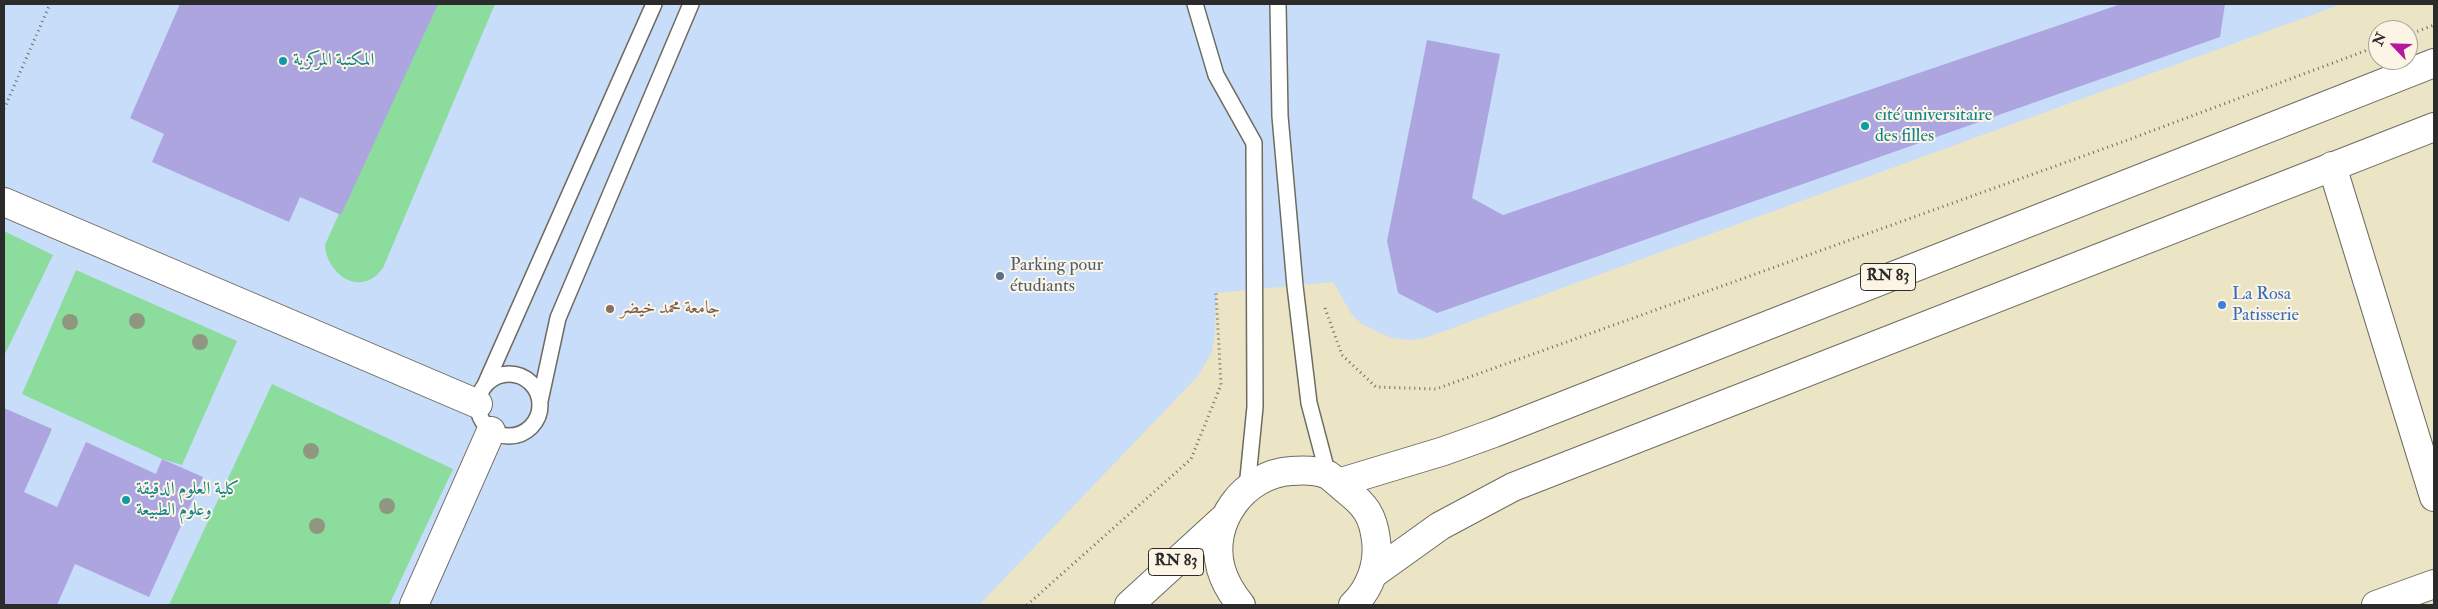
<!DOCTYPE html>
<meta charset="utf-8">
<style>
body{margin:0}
#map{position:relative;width:2438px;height:609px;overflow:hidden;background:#ebe4c5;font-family:"IM FELL Double Pica",serif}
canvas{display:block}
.frame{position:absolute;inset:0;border:5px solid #2b2b2b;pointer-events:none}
.north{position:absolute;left:2368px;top:20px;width:50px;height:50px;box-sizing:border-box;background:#fcf5e5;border:1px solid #a8a49b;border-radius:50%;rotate:294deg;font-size:14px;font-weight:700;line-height:20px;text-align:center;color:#2b2b2b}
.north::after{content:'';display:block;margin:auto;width:18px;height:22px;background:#b5179e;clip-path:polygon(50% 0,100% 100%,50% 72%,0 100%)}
</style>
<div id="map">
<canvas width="2438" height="609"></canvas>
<div class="frame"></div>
<div class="north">N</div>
</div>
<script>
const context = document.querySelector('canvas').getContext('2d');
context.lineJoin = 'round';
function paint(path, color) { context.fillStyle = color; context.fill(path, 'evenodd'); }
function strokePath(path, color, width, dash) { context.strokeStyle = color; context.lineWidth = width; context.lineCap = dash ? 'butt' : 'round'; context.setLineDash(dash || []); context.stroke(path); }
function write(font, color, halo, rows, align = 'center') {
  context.font = font + ' "IM FELL Double Pica",Amiri,serif'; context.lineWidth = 4; context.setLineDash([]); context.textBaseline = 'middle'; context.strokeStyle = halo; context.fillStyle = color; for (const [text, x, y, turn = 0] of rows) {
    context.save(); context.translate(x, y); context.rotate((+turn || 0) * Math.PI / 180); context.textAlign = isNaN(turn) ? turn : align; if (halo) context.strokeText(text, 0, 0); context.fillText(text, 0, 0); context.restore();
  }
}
paint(new Path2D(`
 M4,4H2342L1425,338L1410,340L1391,338L1362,324L1352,315L1333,282L1216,293L1215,333L1212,352L1198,376L979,605H4Z`), '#c7ddf9');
paint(new Path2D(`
 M433,4H495L383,268C380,271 376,277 371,279C348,291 326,267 325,245Z
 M4,231L53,255L4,356Z
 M76,270L237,341L182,465L162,459L22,394Z
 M272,384L453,469L389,605H169Z`), '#8cdd9d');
paint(new Path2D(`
 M180,4H438L341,215L300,197L289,222L152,162L164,134L130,118Z
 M2121,4H2225L2220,37L1437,313L1398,293L1387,241L1427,40L1500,54L1472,198L1503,215Z
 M4,408L52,429L24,492L57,507L86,442L156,474L162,459L203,477L149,597L75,564L57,605H4Z`), '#ada5e0');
const service = new Path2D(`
 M1195,4L1216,75L1254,143L1255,407L1247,488
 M1278,4L1280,116L1295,286L1309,403L1328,475
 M478 405a31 31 0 1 1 62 0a31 31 0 1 1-62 0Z
 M485,385L654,4
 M540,401L558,318L691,4`);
const minor = new Path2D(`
 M2332,166L2434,497
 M4,202L478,404
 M414,605L491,431
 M2376,605L2434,584`);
const trunk = new Path2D(`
 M1338,483L1444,451L1494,433L2434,63
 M1373,574L1440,526L1513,487L2434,127
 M1129,605L1223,519
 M1241,605C1232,594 1225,583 1221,569C1208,523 1244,474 1291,471C1302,470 1317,470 1328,475C1334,479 1340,485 1346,490C1365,505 1373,515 1376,540C1379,564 1370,589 1353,605`);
strokePath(service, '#6e6c61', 18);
strokePath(minor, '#6e6c61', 30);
strokePath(trunk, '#6e6c61', 30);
strokePath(new Path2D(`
 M2408,35L2434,25
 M4,109L50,4
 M1325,308L1342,355L1376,387L1436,389L2125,141L2378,46
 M1027,605L1191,459L1221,385L1216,293`), '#6e6c61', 3, [1, 4]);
strokePath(service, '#fff', 15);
strokePath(minor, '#fff', 28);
strokePath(trunk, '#fff', 28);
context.fillStyle = '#8f9780';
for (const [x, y] of [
 [137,321],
 [70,322],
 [200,342],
 [311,451],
 [387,506],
 [317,526]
]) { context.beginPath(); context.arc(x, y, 8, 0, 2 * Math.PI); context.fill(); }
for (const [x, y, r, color] of [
 [283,61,5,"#0f9aa8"],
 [1865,126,5,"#0f9aa8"],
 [1000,276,5,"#5c6f8a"],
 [2222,305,5,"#3f7fe0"],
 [610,309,5,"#8d6e63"],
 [126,500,5,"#0f9aa8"]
]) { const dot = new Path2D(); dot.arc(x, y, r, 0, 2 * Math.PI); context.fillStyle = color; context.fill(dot); strokePath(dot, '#fcf5e5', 2); }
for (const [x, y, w] of [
 [1888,277,55],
 [1176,562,55]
]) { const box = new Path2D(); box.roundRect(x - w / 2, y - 13.5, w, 27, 4); context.fillStyle = '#fcf5e5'; context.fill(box); strokePath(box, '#2b2b2b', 1); }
write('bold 16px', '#2b2b2b', null, [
 ["RN 83",1888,277],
 ["RN 83",1176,562]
]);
write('18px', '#0d838f', '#fcf5e5', [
 ["المكتبة المركزية",293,61],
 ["cité universitaire",1875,116],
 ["des filles",1875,137],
 ["كلية العلوم الدقيقة",136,490],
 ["وعلوم الطبيعة",136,511]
], 'left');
write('18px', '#4e5e75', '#fcf5e5', [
 ["Parking pour",1010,266],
 ["étudiants",1010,287]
], 'left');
write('18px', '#366cbe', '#fcf5e5', [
 ["La Rosa",2232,295],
 ["Patisserie",2232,316]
], 'left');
write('18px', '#785e54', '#fcf5e5', [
 ["جامعة محمد خيضر",620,309]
], 'left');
</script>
